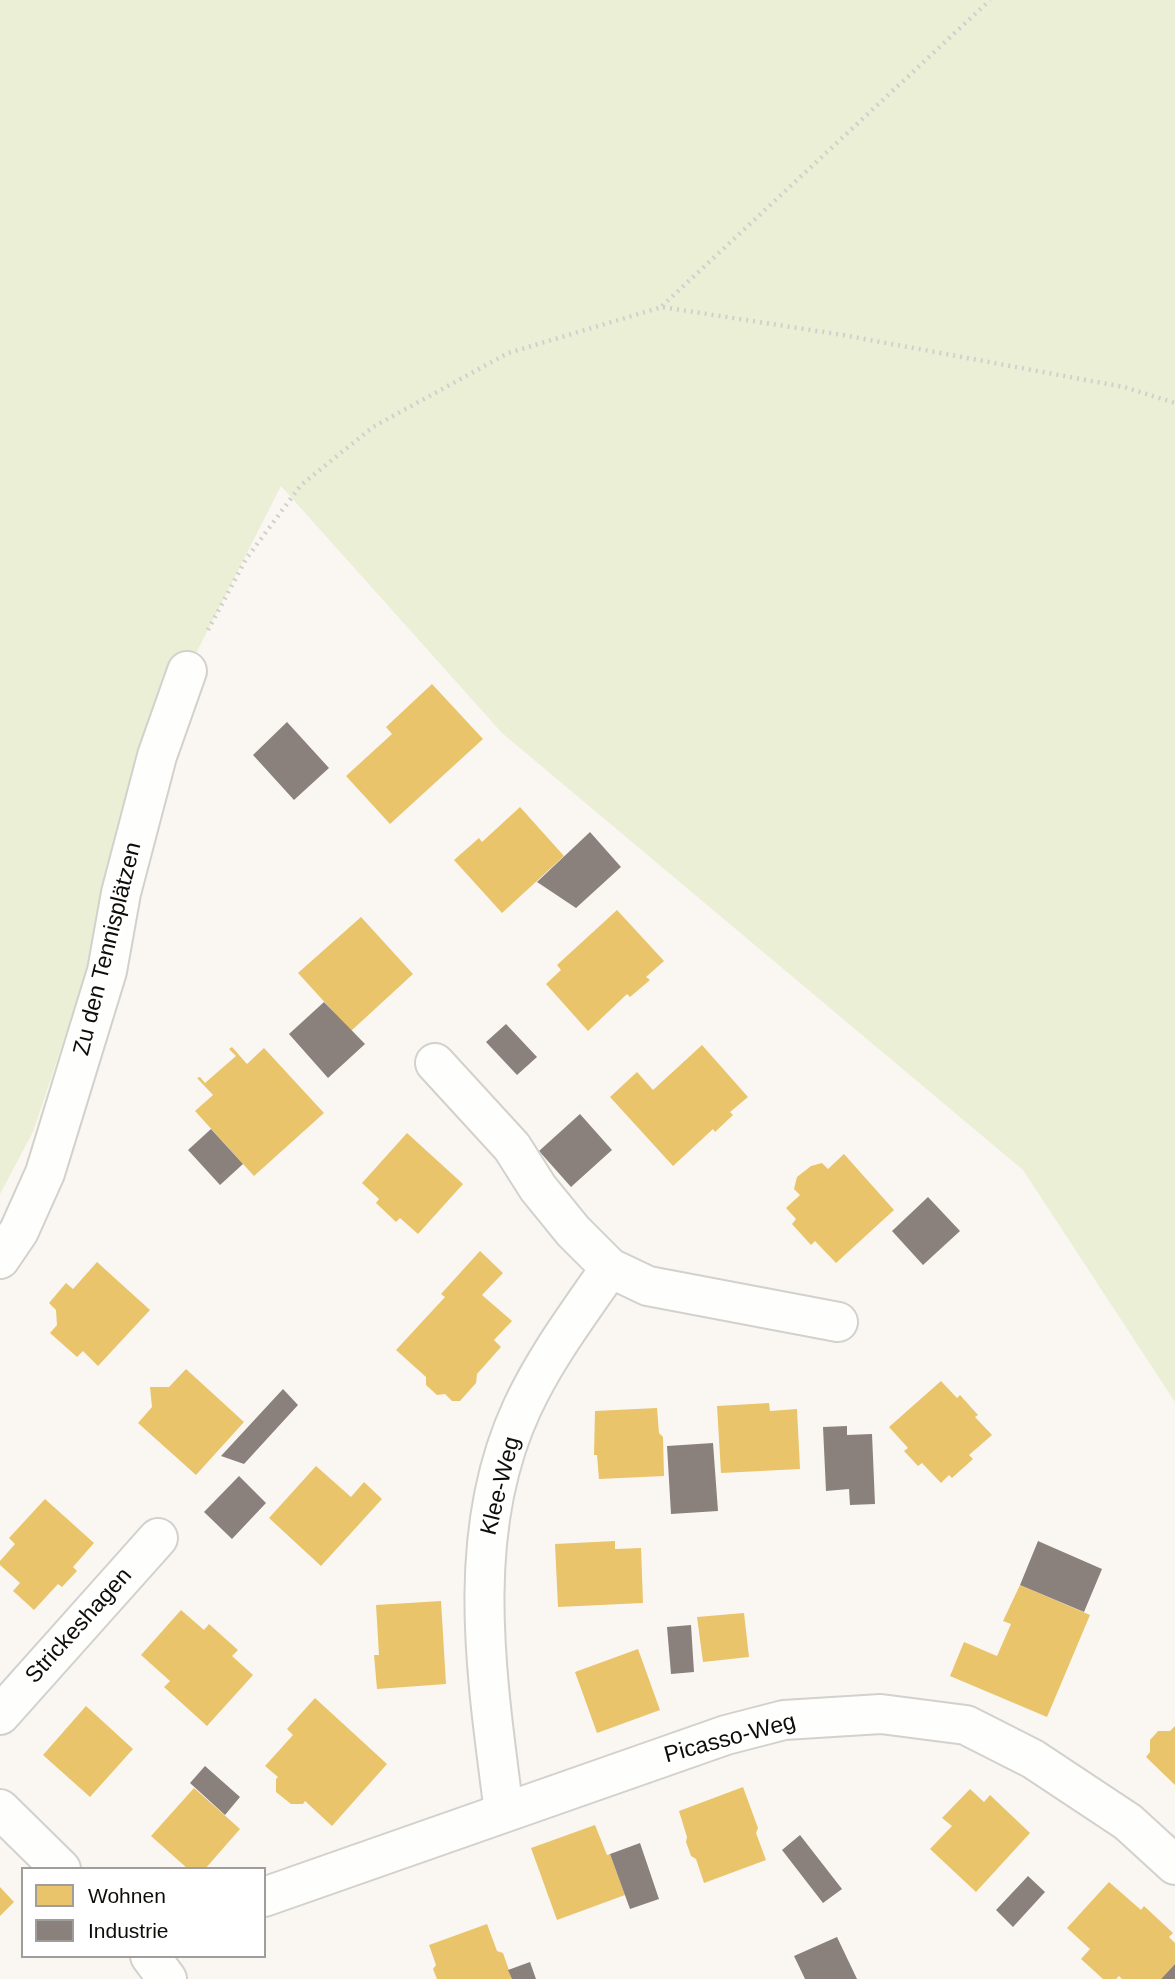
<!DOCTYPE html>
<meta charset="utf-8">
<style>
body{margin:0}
#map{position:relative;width:1175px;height:1979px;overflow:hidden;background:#faf7f2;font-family:Helvetica,sans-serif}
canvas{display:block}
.legend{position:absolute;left:21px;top:1867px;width:245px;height:91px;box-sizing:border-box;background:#fff;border:2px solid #9f9e9d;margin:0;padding:9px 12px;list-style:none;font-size:21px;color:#0f0d09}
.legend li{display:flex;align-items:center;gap:14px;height:35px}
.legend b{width:35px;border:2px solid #9f9e9d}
</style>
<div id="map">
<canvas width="1175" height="1979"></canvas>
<ul class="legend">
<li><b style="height:19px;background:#e9c46a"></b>Wohnen</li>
<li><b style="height:19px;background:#8a817c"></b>Industrie</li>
</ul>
</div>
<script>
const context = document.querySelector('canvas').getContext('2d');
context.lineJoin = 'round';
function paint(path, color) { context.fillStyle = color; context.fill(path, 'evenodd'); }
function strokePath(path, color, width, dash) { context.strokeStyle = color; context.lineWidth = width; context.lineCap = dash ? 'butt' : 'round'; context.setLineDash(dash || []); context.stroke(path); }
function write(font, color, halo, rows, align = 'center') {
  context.font = font + ' Helvetica,sans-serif'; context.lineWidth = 7; context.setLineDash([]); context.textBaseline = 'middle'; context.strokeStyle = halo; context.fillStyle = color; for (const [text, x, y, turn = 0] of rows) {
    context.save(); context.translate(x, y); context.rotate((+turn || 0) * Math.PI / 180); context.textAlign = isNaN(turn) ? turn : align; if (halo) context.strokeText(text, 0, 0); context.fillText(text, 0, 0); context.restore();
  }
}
paint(new Path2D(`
 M0,0H1175V1402L1023,1170L502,733L281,486L187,671L33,1132L0,1194Z`), '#ebefd5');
paint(new Path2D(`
 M432,684L483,739L390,824L346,776L392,734L386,727Z
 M520,807L564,856L502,913L454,860L479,838L482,842Z
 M617,910L664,961L646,977L650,980L630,997L627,994L588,1031L546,984L561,970L557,965Z
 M361,917L413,974L351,1031L298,973Z
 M702,1045L748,1097L730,1112L733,1115L715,1132L713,1129L673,1166L610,1097L637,1072L653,1090Z
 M232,1047L247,1064L264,1048L324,1113L254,1176L195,1111L213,1095L197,1078L200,1077L205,1083L236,1056L229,1049Z
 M407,1133L463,1184L418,1234L400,1218L396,1222L376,1203L379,1199L362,1183Z
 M844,1154L894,1210L836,1263L815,1241L811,1245L792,1224L796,1219L786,1208L800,1195L794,1189L797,1177L811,1166L822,1163L828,1169Z
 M480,1251L503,1273L482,1295L512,1321L494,1340L501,1347L477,1374L476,1383L460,1401H452L445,1394L437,1395L426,1385V1377L396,1350L445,1297L441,1294Z
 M97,1262L150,1310L98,1366L83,1351L77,1357L50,1333L57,1325L56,1310L49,1303L66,1283L73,1289Z
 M186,1369L244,1422L196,1475L138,1423L152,1407L150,1387H169Z
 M941,1381L957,1398L960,1395L978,1415L975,1417L992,1435L969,1455L973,1459L952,1478L949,1475L941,1483L922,1463L918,1466L904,1451L908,1448L889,1427Z
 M769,1403L770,1411L797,1409L800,1469L721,1473L717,1406Z
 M657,1408L659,1433L663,1437L664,1476L599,1479L597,1455H594L595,1411Z
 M316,1466L351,1497L364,1482L382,1499L321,1566L269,1518Z
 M45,1499L94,1543L73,1567L77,1571L62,1587L58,1584L34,1610L13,1591L20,1583L0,1565V1561L15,1544L9,1538Z
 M615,1541V1549L641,1548L643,1603L558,1607L555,1544Z
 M1020,1585L1090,1615L1047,1717L950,1676L964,1642L997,1656L1011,1624L1003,1621Z
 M441,1601L446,1684L377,1689L374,1655H379L376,1605Z
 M181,1610L204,1630L209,1624L238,1650L232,1656L253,1675L207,1726L164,1687L170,1681L141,1655Z
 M744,1613L749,1657L703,1662L697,1617Z
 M638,1649L660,1710L597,1733L575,1672Z
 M315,1698L387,1764L332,1826L305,1801L303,1804H291L276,1792V1779L278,1777L265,1766L293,1735L287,1729Z
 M86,1706L133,1749L90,1797L43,1755Z
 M1175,1726V1785L1146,1757L1150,1752V1740L1158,1731H1170Z
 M743,1787L758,1828L756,1833L766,1860L704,1883L696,1859L691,1856L686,1842L687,1837L679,1811Z
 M194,1788L240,1829L205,1869H188L151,1836Z
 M970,1789L984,1802L990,1795L1030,1833L976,1892L930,1849L952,1826L942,1818Z
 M595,1825L607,1855L610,1854L625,1895L557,1920L531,1848Z
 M1109,1882L1141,1910L1144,1906L1173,1933L1169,1937L1175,1943V1964L1161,1979H1122L1119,1976L1116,1979H1103L1081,1959L1090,1949L1067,1928Z
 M0,1887L14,1902L0,1916Z
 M487,1924L497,1951L503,1953L512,1979H437L433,1969L436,1965L429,1945Z`), '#e9c46a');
paint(new Path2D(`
 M287,722L329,768L294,800L253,755Z
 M590,832L621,867L576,908L537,882Z
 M324,1002L365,1044L328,1078L289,1034Z
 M506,1024L537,1057L517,1075L486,1042Z
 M580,1114L612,1150L571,1187L539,1151Z
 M211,1129L243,1164L220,1185L188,1150Z
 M928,1197L960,1231L923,1265L892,1231Z
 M283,1389L298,1405L244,1464L221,1456Z
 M847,1426V1435L872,1434L875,1504L850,1505L849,1489L826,1491L823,1427Z
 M713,1443L718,1511L671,1514L667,1446Z
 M239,1476L266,1503L232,1539L204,1512Z
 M1038,1541L1102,1569L1084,1612L1020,1585Z
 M691,1625L694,1672L671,1674L667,1627Z
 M205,1766L240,1797L225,1815L190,1783Z
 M800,1835L842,1889L823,1903L782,1850Z
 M640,1843L659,1899L630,1909L610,1854Z
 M1028,1876L1045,1892L1013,1927L996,1910Z
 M837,1937L857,1979H805L794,1956Z
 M530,1962L536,1979H512L508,1970Z
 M1175,1964V1979H1161Z`), '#8a817c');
const minor = new Path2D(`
 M435,1063L512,1147L538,1188L573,1231L610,1268
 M0,1259L19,1231L45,1173L107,971L121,893L157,756L187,671
 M0,1715L158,1538
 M0,1809L61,1869
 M504,1812C487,1679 463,1535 522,1408C545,1358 579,1313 610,1268L648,1286L838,1322
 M264,1897L726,1735L784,1720L881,1714L966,1725L1033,1759L1128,1822L1175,1865
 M150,1956L167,1979`);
strokePath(minor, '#d3d1cc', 42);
strokePath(new Path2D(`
 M662,306L990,0
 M208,630L246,559L301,485L373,427L508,353L662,307L843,335L1124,387L1175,403`), '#d0d0ce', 4.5, [2, 5]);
strokePath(minor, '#fefefd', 38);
write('23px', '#0f0d09', '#fff', [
 ["Zu den Tennisplätzen",108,949,-76],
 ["Klee-Weg",501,1486,-76],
 ["Strickeshagen",79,1626,-48],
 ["Picasso-Weg",730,1739,-15]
]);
</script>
